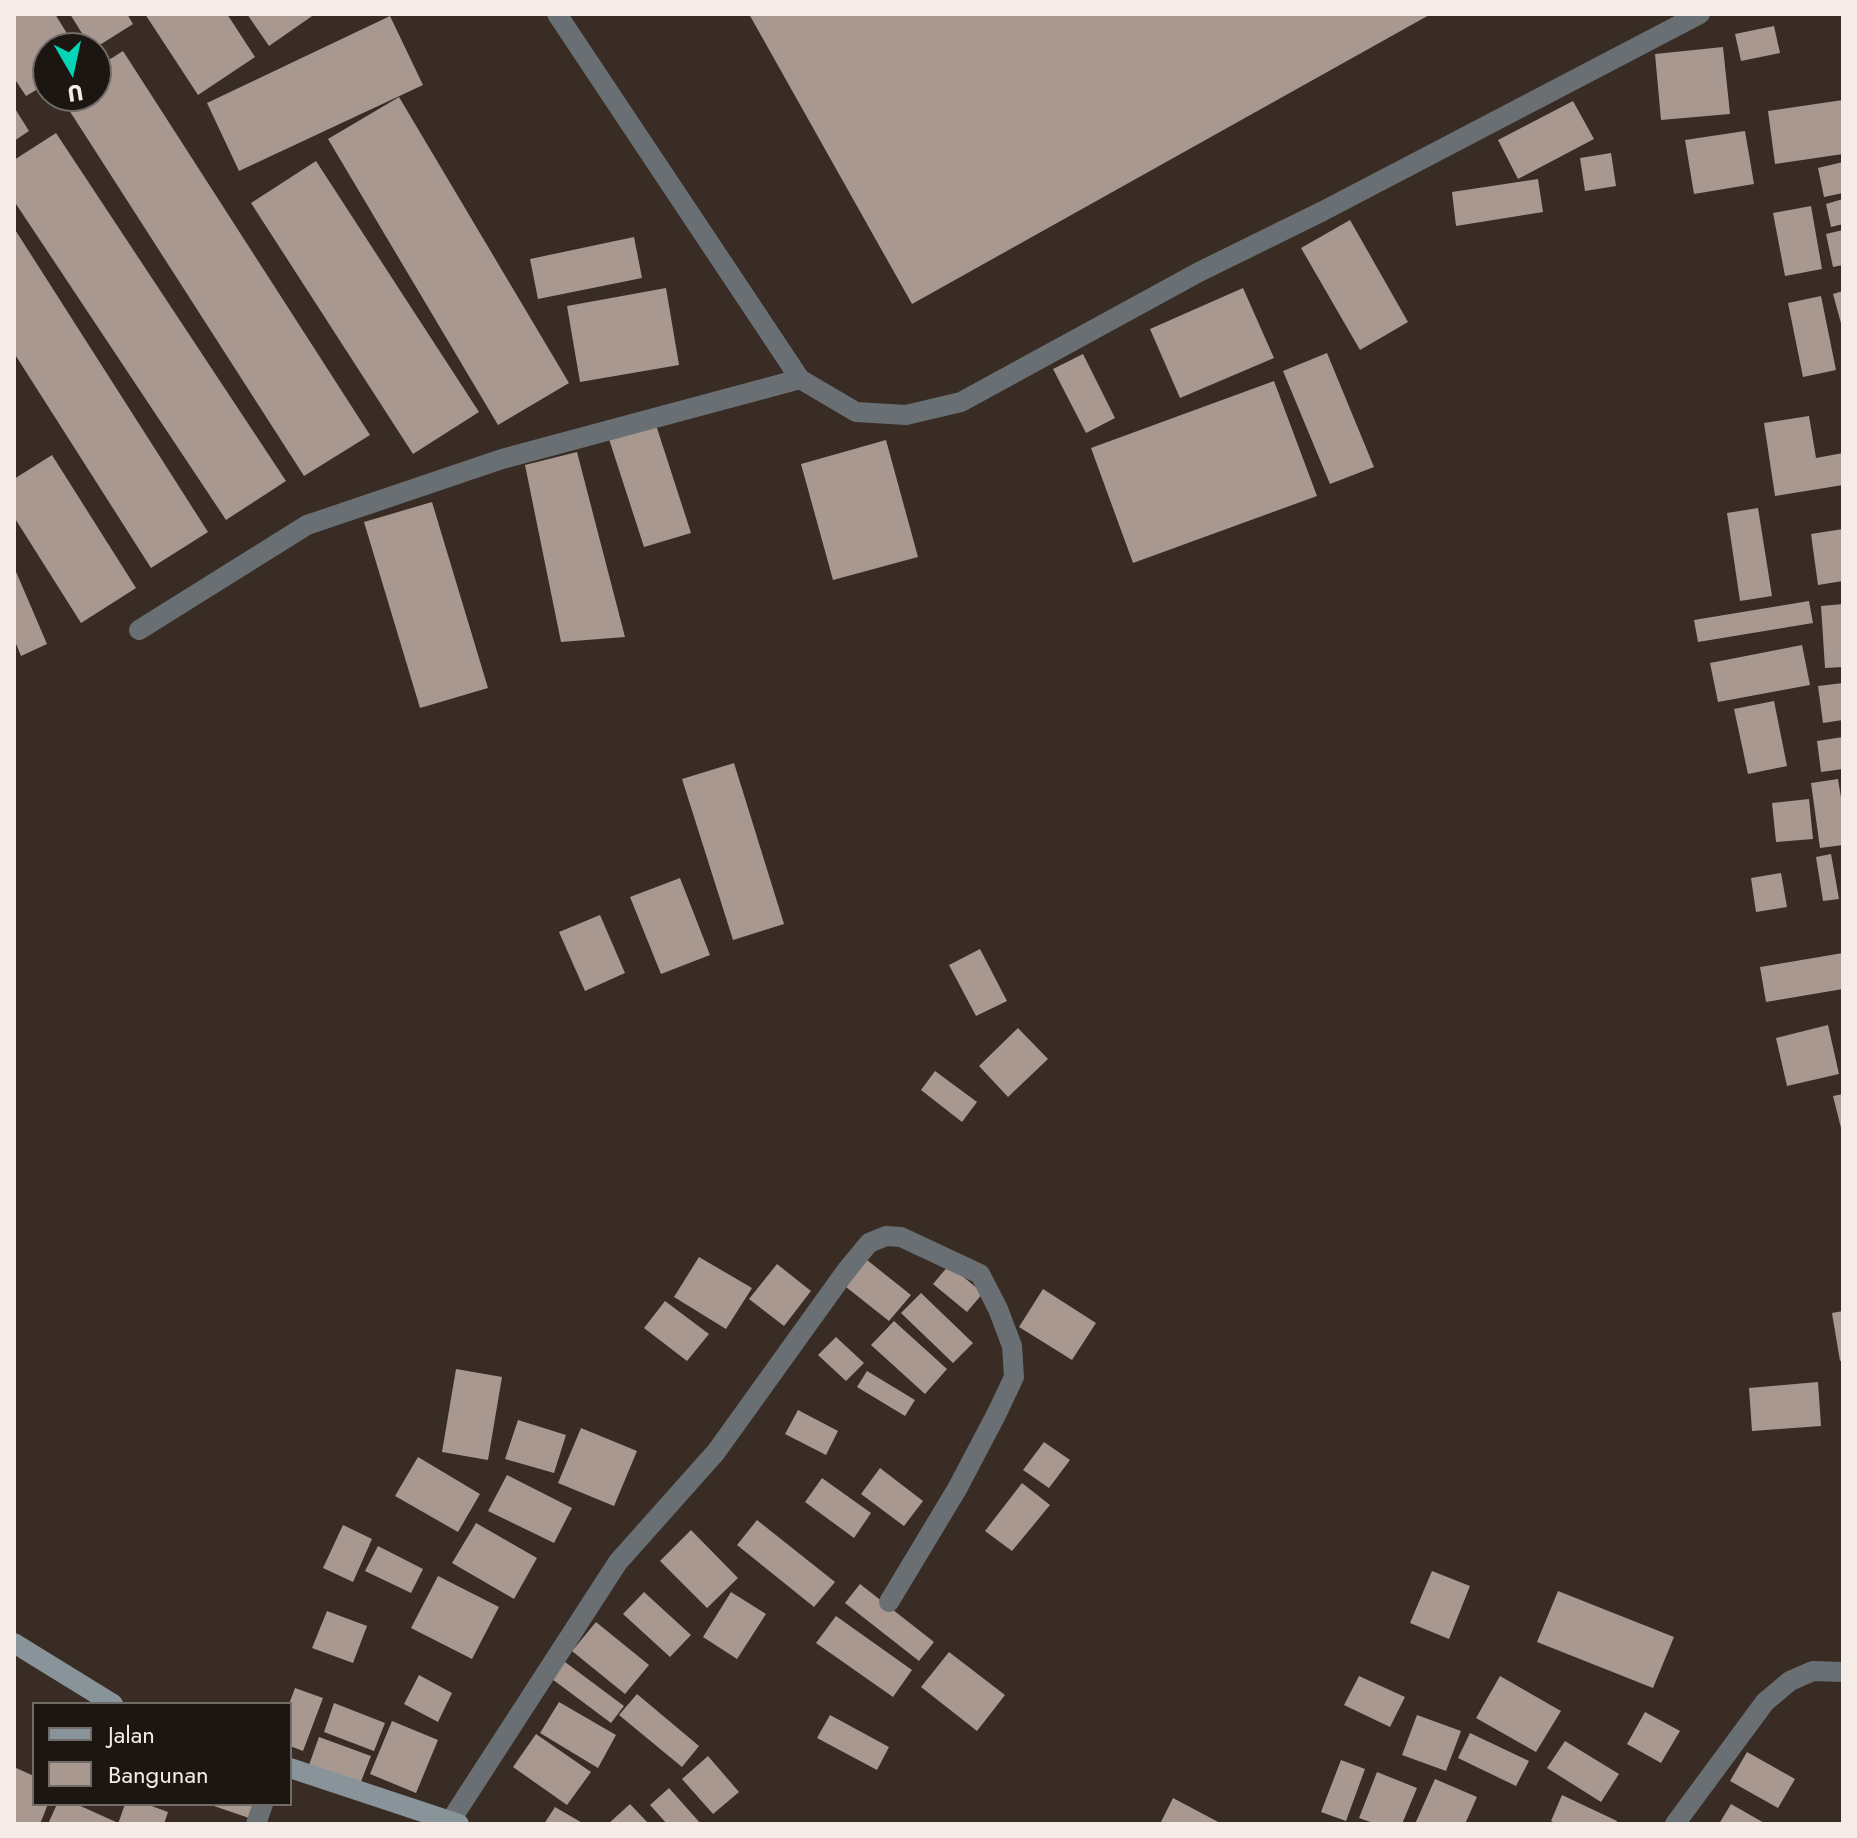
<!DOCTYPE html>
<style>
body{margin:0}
#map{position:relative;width:1857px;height:1838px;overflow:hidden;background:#382c25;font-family:Jost,sans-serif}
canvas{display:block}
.frame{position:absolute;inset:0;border:16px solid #f5ece8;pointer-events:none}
.legend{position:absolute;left:32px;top:1702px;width:260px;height:104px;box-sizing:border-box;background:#1b1612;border:2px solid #726c68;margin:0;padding:10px 14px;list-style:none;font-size:24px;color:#f5ece8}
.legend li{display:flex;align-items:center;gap:16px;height:40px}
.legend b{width:40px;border:2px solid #726c68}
.north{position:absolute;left:32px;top:32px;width:80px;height:80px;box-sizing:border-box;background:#1b1612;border:2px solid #726c68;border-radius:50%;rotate:171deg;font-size:22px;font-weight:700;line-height:32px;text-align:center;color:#f5ece8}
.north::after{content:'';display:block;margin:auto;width:28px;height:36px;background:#03d5b6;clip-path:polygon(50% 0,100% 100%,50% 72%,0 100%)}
</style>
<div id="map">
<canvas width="1857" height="1838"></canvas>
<div class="frame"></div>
<ul class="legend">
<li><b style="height:10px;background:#89939a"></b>Jalan</li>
<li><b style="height:22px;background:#a89890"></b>Bangunan</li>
</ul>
<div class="north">U</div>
</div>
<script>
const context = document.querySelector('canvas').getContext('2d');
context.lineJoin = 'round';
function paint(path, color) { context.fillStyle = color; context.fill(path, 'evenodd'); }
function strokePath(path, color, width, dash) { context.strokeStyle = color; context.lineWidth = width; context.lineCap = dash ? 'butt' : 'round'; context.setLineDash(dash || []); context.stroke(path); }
paint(new Path2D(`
 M14,14H55L76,48H48V83L26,96L14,78Z
 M70,14H127L133,24L95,48H91Z
 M145,14H227L255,57L198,95Z
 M247,14H315L269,46Z
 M749,14H1431L912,304Z
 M390,16L423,85L239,171L207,103Z
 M1774,26L1780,53L1741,61L1735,34Z
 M1723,47L1730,114L1661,120L1655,54Z
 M123,51L370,435L304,476L60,96H96V68Z
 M399,97L569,383L498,425L328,139Z
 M1843,100V154L1775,164L1768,111Z
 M1573,101L1594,139L1518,179L1498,140Z
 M14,107L29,131L14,141Z
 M1745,131L1754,184L1694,194L1685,140Z
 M56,133L286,481L226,520L14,201V160Z
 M1611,153L1616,186L1585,191L1580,158Z
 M316,161L479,412L413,454L251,203Z
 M1843,162V193L1824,197L1818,168Z
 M1538,179L1543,212L1456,226L1452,192Z
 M1843,199V224L1831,227L1826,204Z
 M1811,206L1822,269L1785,276L1773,213Z
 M1350,220L1408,322L1360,350L1301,248Z
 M14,228L208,532L151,568L14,353Z
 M1843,230V265L1833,267L1826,234Z
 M634,237L642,278L538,299L530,259Z
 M666,288L679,365L580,382L567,306Z
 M1243,288L1274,358L1180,398L1150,329Z
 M1843,291V326L1842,327L1833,294Z
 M1821,296L1836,370L1803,377L1788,303Z
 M1327,353L1374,467L1330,484L1283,371Z
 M1083,354L1115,418L1086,433L1053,369Z
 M1274,381L1317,496L1133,563L1091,448Z
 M1809,416L1816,458L1843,453V485L1775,496L1764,423Z
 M656,425L691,533L644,547L609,439Z
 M886,440L918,557L833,580L801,464Z
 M577,452L625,637L561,642L525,465Z
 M52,455L136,588L81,623L14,517V479Z
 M432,502L488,688L420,708L364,522Z
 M1758,508L1772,596L1740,601L1727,513Z
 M1843,529V581L1818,585L1811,534Z
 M14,567L47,644L21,656L14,639Z
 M1809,601L1813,623L1698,642L1694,620Z
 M1843,604V667L1825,668L1821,606Z
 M1802,645L1810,685L1718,702L1710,663Z
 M1843,683V720L1823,723L1818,686Z
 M1774,701L1787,766L1748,774L1734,709Z
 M1843,737V769L1821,772L1817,741Z
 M734,763L784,924L733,940L682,779Z
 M1838,779L1843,810V845L1820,848L1811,783Z
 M1809,799L1813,839L1776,842L1772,803Z
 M1831,854L1839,899L1823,901L1816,857Z
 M1781,873L1787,907L1756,912L1751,878Z
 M680,878L710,955L661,974L630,897Z
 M600,915L625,973L585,991L559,932Z
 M980,949L1007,1001L976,1016L949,965Z
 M1843,953V989L1766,1002L1760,967Z
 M1828,1025L1839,1074L1787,1086L1776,1038Z
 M1018,1028L1048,1059L1008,1097L979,1066Z
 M935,1071L977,1102L962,1122L921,1090Z
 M1843,1094V1132H1842L1833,1096Z
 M699,1257L752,1288L726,1329L674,1297Z
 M867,1260L911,1295L889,1321L846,1287Z
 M777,1264L811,1291L784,1326L749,1299Z
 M949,1265L983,1293L967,1312L933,1284Z
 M1043,1289L1096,1323L1072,1360L1019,1327Z
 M921,1293L973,1343L953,1363L901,1313Z
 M665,1301L709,1334L687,1361L644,1328Z
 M1843,1311V1360L1840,1361L1832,1313Z
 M894,1321L947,1369L925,1394L871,1345Z
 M836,1337L864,1363L846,1381L818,1355Z
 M456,1369L502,1377L488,1460L442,1452Z
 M867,1371L915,1400L905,1416L857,1387Z
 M1818,1382L1821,1426L1752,1431L1749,1388Z
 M798,1410L838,1431L826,1455L785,1434Z
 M518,1420L566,1435L554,1473L505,1459Z
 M581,1428L637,1451L614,1506L558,1483Z
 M1044,1442L1070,1460L1049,1488L1023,1470Z
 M418,1457L480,1494L458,1532L395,1496Z
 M880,1468L923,1501L904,1526L861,1494Z
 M507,1475L572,1508L554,1543L488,1511Z
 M822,1478L871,1513L854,1538L805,1502Z
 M1022,1483L1050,1505L1012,1551L985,1531Z
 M757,1520L835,1582L814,1607L737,1545Z
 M476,1523L537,1558L514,1599L452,1563Z
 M343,1525L372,1539L353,1582L323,1568Z
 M691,1530L738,1578L707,1608L660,1561Z
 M378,1546L423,1569L411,1593L365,1571Z
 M1432,1571L1470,1586L1449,1639L1410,1623Z
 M438,1576L499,1607L472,1659L411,1628Z
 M860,1584L934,1642L919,1661L845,1603Z
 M1558,1591L1674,1637L1653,1688L1537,1642Z
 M644,1592L691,1635L670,1657L623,1614Z
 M731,1592L766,1614L737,1659L703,1637Z
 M327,1611L367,1626L353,1663L312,1648Z
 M836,1616L912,1670L893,1697L816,1643Z
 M596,1622L649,1665L625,1694L572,1651Z
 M949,1652L1005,1695L977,1731L921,1687Z
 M561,1659L624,1706L611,1723L548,1676Z
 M419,1675L452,1693L438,1722L404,1704Z
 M1359,1676L1405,1697L1390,1727L1344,1705Z
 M1500,1676L1561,1711L1536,1752L1476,1718Z
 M295,1688L323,1698L303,1751L290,1746L289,1704Z
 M637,1694L699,1746L682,1767L619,1715Z
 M559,1702L616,1735L598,1768L540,1733Z
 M334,1703L385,1723L374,1751L324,1732Z
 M1645,1712L1680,1731L1661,1763L1627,1744Z
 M830,1715L889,1747L877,1770L817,1738Z
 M1417,1715L1461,1731L1446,1771L1402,1755Z
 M392,1721L438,1740L416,1793L370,1774Z
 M1470,1733L1529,1761L1516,1786L1458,1758Z
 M536,1734L591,1772L567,1805L513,1767Z
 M319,1737L371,1756L360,1784L309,1765Z
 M1565,1741L1619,1774L1601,1802L1547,1768Z
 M1747,1752L1795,1779L1778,1808L1730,1781Z
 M708,1756L739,1792L713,1814L682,1779Z
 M1341,1760L1365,1769L1346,1821L1321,1812Z
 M14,1767L34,1776V1804H48L40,1824H18L14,1822Z
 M1377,1772L1417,1788L1402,1824H1376L1359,1818Z
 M1435,1779L1477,1797L1465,1824H1415Z
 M669,1788L701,1824H667L650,1805Z
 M1562,1795L1617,1821L1616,1824H1557L1551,1821Z
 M1173,1798L1222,1824H1160Z
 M57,1804H76L116,1822L114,1824H48Z
 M125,1804H146L168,1812L164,1824H118Z
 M208,1804H256L252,1819Z
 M630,1804L649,1824H608Z
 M1731,1804L1766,1824H1719Z
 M555,1807L584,1824H544Z`), '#a89890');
strokePath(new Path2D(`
 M557,14L800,379L856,412L906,415L961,402L1199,272L1323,211L1700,14
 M139,630L307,525L502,459L800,379
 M451,1820L618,1562L716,1452L846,1271L869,1243L886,1236L901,1237L980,1274L998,1309L1012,1346L1014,1377L996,1415L957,1489L889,1602
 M256,1824L263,1804
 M1675,1824L1765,1702L1790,1681L1813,1671L1843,1672`), '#696f73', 20);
strokePath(new Path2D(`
 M14,1643L113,1704
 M290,1768L459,1824`), '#89939a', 20);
</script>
